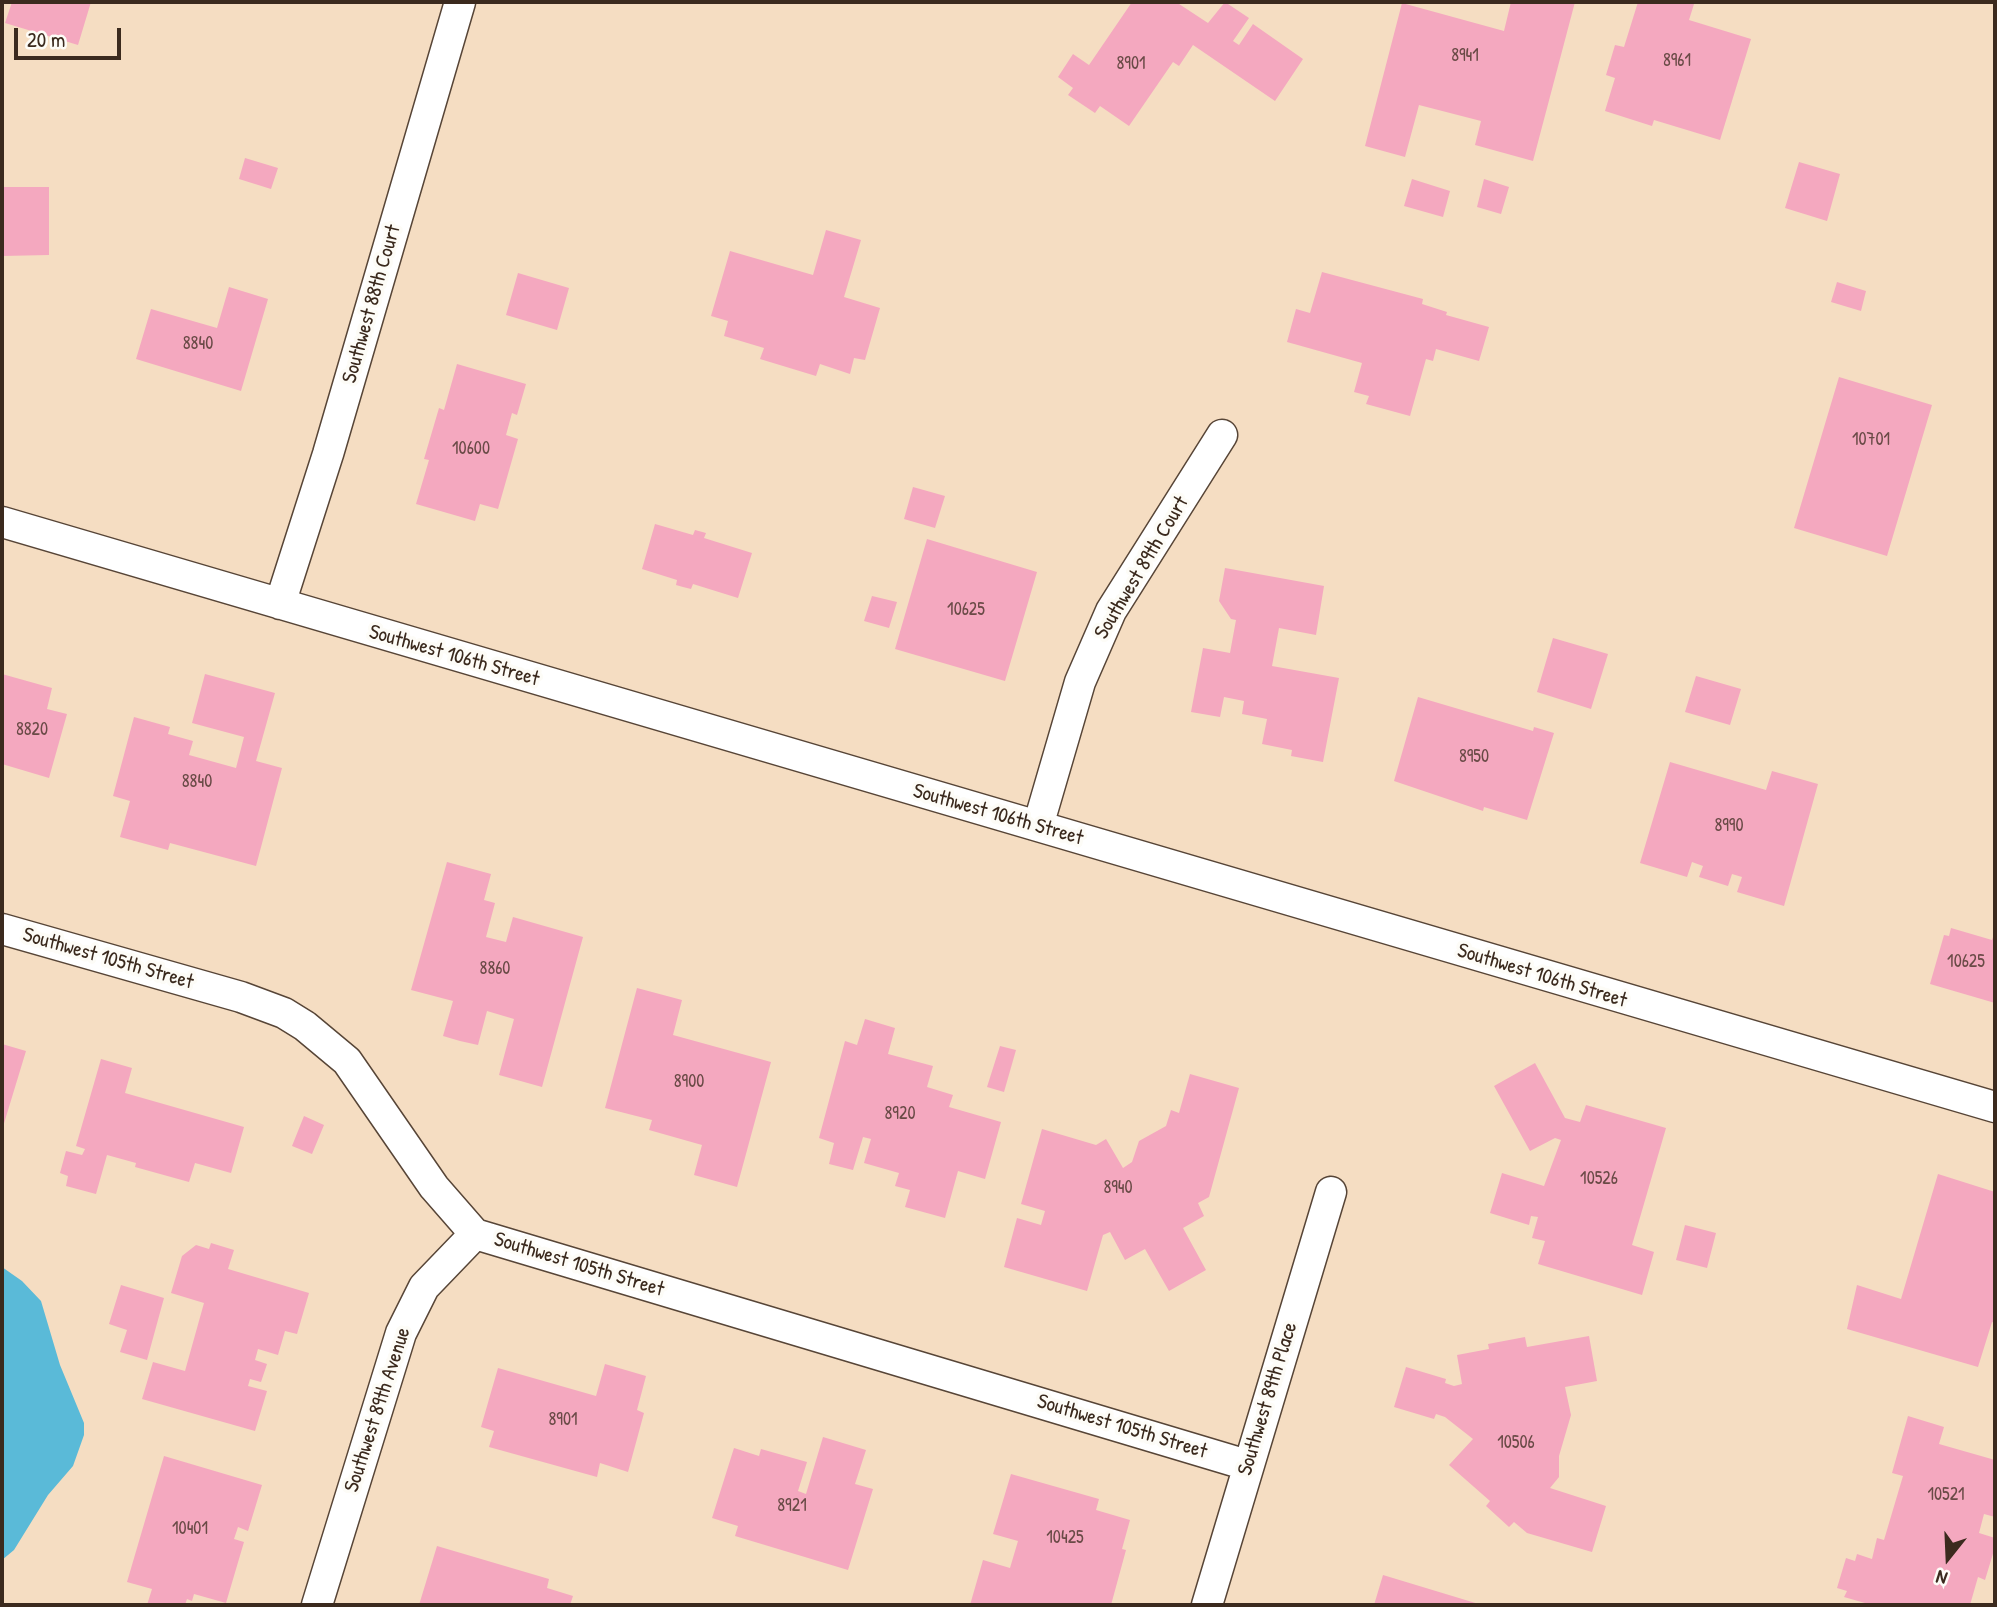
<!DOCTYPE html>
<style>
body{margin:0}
#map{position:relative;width:1997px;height:1607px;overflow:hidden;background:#f5ddc2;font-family:"Patrick Hand",sans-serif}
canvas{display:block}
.frame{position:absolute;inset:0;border:4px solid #3b2a1e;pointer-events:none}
.north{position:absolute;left:1913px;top:1523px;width:70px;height:70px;-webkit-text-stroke:5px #fdfcf7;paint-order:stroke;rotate:198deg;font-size:19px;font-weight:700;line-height:28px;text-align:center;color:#3b2a1e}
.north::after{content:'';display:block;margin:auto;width:24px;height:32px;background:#3b2a1e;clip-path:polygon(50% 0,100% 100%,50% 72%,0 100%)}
.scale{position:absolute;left:14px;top:28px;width:107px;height:32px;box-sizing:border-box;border:4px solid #3b2a1e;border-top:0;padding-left:9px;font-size:21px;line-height:24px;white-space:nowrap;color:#3b2a1e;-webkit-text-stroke:5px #fdfcf7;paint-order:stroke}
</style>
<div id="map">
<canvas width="1997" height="1607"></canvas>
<div class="frame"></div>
<div class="north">N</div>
<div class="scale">20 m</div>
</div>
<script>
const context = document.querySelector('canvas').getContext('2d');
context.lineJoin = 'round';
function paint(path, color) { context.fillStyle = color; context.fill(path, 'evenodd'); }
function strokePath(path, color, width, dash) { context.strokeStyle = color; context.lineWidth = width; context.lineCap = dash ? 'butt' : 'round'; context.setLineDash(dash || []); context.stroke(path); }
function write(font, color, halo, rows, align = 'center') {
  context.font = font + ' "Patrick Hand",sans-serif'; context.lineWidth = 7; context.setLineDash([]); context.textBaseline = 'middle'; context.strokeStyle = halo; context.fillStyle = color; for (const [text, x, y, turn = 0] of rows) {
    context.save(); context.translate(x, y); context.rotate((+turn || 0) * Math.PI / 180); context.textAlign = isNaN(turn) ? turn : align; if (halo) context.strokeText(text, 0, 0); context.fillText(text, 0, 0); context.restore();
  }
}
paint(new Path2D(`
 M2,1267L22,1281L41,1301L60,1365L84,1423V1435L73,1466L48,1495L14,1550L2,1560Z`), '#5abad8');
paint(new Path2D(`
 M12,2H91L78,45L5,23Z
 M1132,2H1176L1208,23L1225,2L1249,18L1233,41L1239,45L1253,24L1303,59L1275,101L1193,45L1179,66L1173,62L1129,126L1100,106L1095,113L1068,95L1073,88L1058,77L1073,54L1089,65Z
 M1511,2H1575L1533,161L1475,145L1481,121L1419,105L1405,157L1365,146L1402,3L1504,31Z
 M1638,2L1694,4L1689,20L1751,39L1720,140L1654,120L1652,126L1605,111L1615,78L1606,75L1615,45L1624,47Z
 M245,158L278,168L271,189L239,179Z
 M1799,162L1840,174L1827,221L1785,208Z
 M1412,179L1450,191L1443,217L1404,206Z
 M1484,179L1509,187L1501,214L1477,207Z
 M2,187H49V255L2,256Z
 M826,230L861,240L844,297L880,308L865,360L854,358L850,374L820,364L816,376L760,359L764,348L724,336L728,321L711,316L730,251L813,275Z
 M1322,272L1423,299L1422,304L1447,312L1446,315L1489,327L1479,361L1436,349L1433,361L1426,359L1410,416L1366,404L1369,396L1354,392L1362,363L1287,342L1296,309L1310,313Z
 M518,273L569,288L557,330L506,315Z
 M1837,282L1866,291L1861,311L1831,302Z
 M229,287L268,299L241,391L136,359L151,309L217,328Z
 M457,364L526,384L517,415L512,413L506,435L518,439L498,509L480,504L475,521L416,504L429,460L424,459L439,408L444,410Z
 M1839,377L1932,405L1887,556L1794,528Z
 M913,487L945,496L935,528L904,519Z
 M655,524L693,535L695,530L706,533L704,538L752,553L738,598L693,584L691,589L683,587L676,585L677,580L642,569Z
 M927,539L1037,572L1005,681L895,649Z
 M1225,568L1324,586L1316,635L1279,628L1272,666L1339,678L1323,762L1291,756L1292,750L1262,744L1267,719L1242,714L1244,701L1224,697L1220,717L1191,712L1203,648L1230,653L1236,620L1231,619L1219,601Z
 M872,596L897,602L889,628L864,621Z
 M1553,638L1608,654L1591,709L1537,692Z
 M2,674L52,688L47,709L67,714L49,778L2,764Z
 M205,674L275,693L256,761L282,768L256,866L170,843L168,850L120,837L130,801L113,796L134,717L170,727L168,734L193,741L189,755L236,768L244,737L192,723Z
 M1696,676L1741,689L1730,725L1685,712Z
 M1418,697L1533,731L1534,727L1554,733L1527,820L1484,807L1483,811L1394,781Z
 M1670,762L1766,790L1772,771L1818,784L1784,906L1737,892L1742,877L1732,874L1728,886L1699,877L1703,866L1692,862L1687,877L1640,863Z
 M447,862L491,874L484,900L495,903L486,937L506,942L513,917L583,937L542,1087L499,1075L514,1019L487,1011L478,1045L460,1041L443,1036L453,1001L411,990Z
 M1951,928L1992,940L1995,931V1003L1930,984L1944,935L1949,936Z
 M637,988L682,1000L673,1035L771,1062L737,1187L694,1175L702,1145L649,1130L652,1120L605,1108Z
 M865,1019L895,1028L888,1054L933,1066L927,1087L953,1095L949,1107L1001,1122L985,1179L958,1171L945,1218L905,1207L910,1190L895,1186L899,1173L864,1163L871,1139L863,1137L853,1170L829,1164L834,1143L819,1138L845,1041L857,1045Z
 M2,1044L26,1051L2,1130Z
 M1000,1046L1016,1050L1004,1092L987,1087Z
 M101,1059L132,1068L125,1093L244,1127L231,1173L195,1163L189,1182L135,1167L136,1163L107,1155L96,1194L66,1186L68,1176L60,1173L66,1151L82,1155L85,1149L76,1146Z
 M1535,1063L1565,1118L1580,1122L1586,1105L1666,1128L1632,1245L1654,1252L1642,1295L1538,1264L1545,1241L1532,1238L1538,1217L1531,1216L1529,1225L1490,1213L1502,1173L1544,1186L1561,1140L1555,1138L1530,1151L1494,1086Z
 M1190,1074L1239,1088L1209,1197L1198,1203L1204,1216L1183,1228L1206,1270L1169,1291L1145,1249L1125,1260L1110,1232L1103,1235L1087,1291L1004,1267L1017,1218L1041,1225L1045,1211L1021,1204L1042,1129L1096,1145L1106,1139L1123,1168L1132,1162L1139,1141L1166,1126L1171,1110L1179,1113Z
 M304,1116L324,1125L312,1154L292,1146Z
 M1938,1174L1995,1192L1993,1204L1995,1205V1323L1992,1322L1978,1367L1847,1329L1857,1285L1901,1299Z
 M1685,1225L1716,1233L1707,1268L1676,1260Z
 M211,1243L234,1250L228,1269L309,1293L297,1334L285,1331L278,1355L258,1349L255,1360L267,1364L261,1382L250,1379L248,1386L267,1391L255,1431L142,1399L153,1362L185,1371L204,1303L171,1293L182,1256L196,1245L209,1249Z
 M121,1285L164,1298L147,1360L120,1352L127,1330L109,1324Z
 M1589,1336L1597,1381L1565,1387L1571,1415L1559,1456V1477L1550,1488L1606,1506L1592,1552L1527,1533L1514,1522L1509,1527L1486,1506L1490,1501L1449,1465L1473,1439L1445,1417L1436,1414L1434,1419L1394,1407L1406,1367L1446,1379L1445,1383L1454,1386L1462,1384L1457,1355L1489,1349L1488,1344L1525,1337L1527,1347Z
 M605,1364L646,1376L637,1410L644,1413L628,1472L600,1463L597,1477L489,1447L494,1431L481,1427L498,1368L596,1396Z
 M1908,1416L1944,1427L1939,1444L1995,1460V1517L1984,1514L1979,1533L1995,1538V1547L1985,1580L1978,1577L1970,1605H1872L1844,1597L1847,1591L1837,1588L1846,1558L1855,1561L1857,1554L1872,1559L1877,1538L1884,1540L1903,1476L1892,1473Z
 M823,1437L866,1450L855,1484L873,1489L848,1570L735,1536L738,1526L712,1518L734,1448L759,1456L761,1449L807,1462L798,1491L806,1494Z
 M164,1456L262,1485L248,1531L238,1527L234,1539L244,1542L226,1603L194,1594L192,1601L187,1599L185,1605H147L152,1589L127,1582Z
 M1011,1474L1099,1499L1096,1510L1130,1520L1122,1549L1126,1550L1111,1605H970L983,1560L1010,1568L1018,1541L993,1534Z
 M437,1546L549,1579L547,1588L573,1596L570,1605H419Z
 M1383,1575L1482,1605H1374Z`), '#f4a8bf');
const street = new Path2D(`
 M2,522L1995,1107
 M280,604L328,454L460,2
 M1038,826L1080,682L1111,611L1222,435
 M2,929L241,997L284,1013L305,1026L347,1061L434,1187L475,1234L1247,1465
 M317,1605L401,1333L424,1287L475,1234
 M1207,1605L1331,1192`);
strokePath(street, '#574537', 33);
strokePath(street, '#fff', 30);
write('18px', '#694a46', null, [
 ["8941",1465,56],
 ["8961",1677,61],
 ["8901",1131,64],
 ["8840",198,344],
 ["10701",1871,440],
 ["10600",471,449],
 ["10625",966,610],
 ["8820",32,730],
 ["8950",1474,757],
 ["8840",197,782],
 ["8990",1729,826],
 ["10625",1966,962],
 ["8860",495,969],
 ["8900",689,1082],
 ["8920",900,1114],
 ["10526",1599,1179],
 ["8940",1118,1188],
 ["8901",563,1420],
 ["10506",1516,1443],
 ["10521",1946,1495],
 ["8921",792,1506],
 ["10401",190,1529],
 ["10425",1065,1538]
]);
write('21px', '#3b2a1e', '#fdfcf7', [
 ["Southwest 88th Court",372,304,-74],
 ["Southwest 89th Court",1142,568,-59],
 ["Southwest 106th Street",454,656,16],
 ["Southwest 106th Street",998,815,16],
 ["Southwest 105th Street",108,959,16],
 ["Southwest 106th Street",1542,976,17],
 ["Southwest 105th Street",579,1265,17],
 ["Southwest 89th Place",1268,1399,-73],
 ["Southwest 89th Avenue",378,1410,-72],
 ["Southwest 105th Street",1122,1427,17]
]);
</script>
